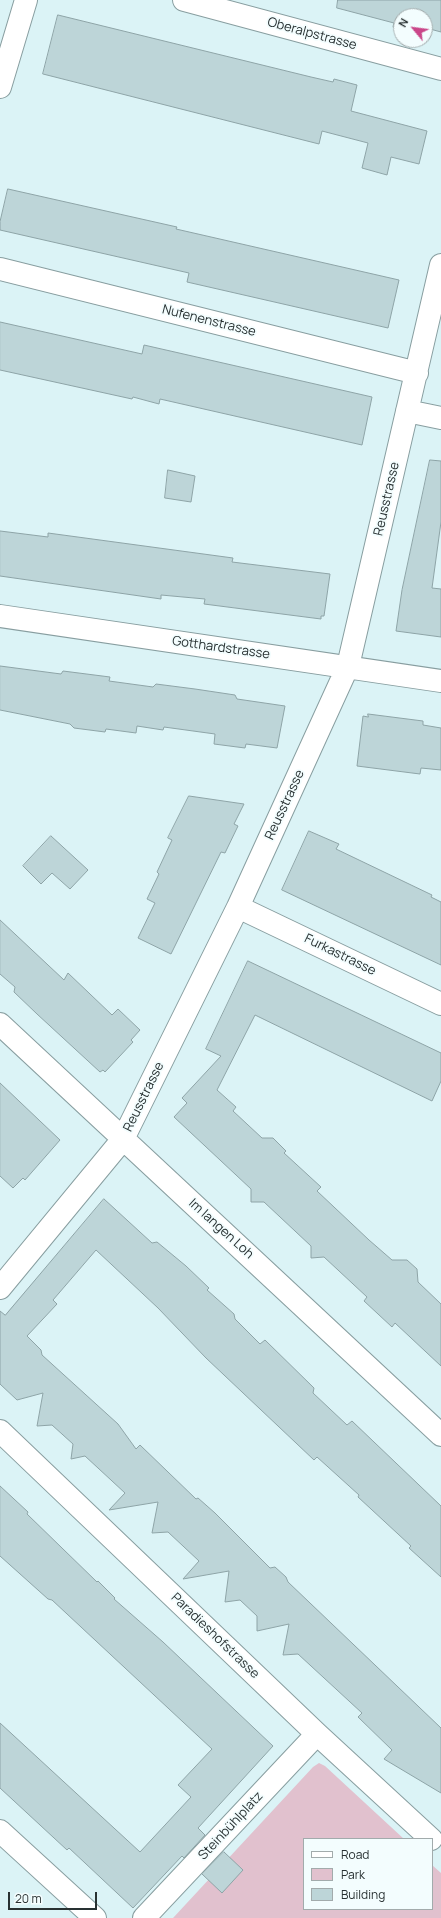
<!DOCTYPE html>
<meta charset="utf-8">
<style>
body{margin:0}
#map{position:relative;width:441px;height:1918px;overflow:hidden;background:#dbf3f6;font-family:Manrope,sans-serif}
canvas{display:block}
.legend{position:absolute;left:303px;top:1838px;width:130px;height:72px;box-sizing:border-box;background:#f3fdfe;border:1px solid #a2abac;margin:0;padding:5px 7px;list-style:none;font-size:12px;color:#283132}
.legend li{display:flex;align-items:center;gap:8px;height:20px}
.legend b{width:20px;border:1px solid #a2abac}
.north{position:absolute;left:393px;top:8px;width:40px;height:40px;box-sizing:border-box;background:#f3fdfe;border:1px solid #a2abac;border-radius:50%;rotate:299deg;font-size:11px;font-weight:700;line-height:16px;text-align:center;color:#283132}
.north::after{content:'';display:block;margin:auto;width:14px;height:18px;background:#ca4689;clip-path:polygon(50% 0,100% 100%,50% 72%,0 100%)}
.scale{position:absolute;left:8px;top:1892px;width:89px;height:18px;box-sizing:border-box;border:2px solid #283132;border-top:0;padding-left:5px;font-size:12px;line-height:14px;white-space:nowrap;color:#283132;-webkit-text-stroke:3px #f3fdfe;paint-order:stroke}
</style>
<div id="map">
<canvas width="441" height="1918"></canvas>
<ul class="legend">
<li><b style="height:5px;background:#fff"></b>Road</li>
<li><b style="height:11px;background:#e1c1ce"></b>Park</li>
<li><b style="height:11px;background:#bdd5d8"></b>Building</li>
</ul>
<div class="north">N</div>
<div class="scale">20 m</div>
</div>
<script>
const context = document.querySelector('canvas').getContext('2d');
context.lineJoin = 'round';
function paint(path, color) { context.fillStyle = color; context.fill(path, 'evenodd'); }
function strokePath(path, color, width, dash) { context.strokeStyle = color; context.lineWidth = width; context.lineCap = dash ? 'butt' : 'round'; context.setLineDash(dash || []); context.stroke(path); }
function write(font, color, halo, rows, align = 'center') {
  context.font = font + ' Manrope,sans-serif'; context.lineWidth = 3.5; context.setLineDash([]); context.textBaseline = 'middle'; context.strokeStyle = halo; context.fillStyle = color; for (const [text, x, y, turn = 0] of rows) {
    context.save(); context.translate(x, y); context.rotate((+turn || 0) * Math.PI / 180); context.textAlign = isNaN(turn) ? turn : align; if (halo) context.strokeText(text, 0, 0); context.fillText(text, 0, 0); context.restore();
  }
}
paint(new Path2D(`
 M319,1763L325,1766L404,1839H304V1909H432V1865L441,1873V1918H173L313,1767Z`), '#e1c1ce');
const building = new Path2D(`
 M338,0H441V32L430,29L428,36L425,35V16H401V29L393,27L394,23L337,8Z
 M58,15L311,77L333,82L334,79L357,85L351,111L427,131L419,164L391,157L387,175L362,168L368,143L322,131L319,144L43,74Z
 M8,189L177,227L176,229L399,280L388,328L187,282L189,273L0,230V222Z
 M0,322L142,354L144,345L372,397L362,445L160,399L159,404L133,397L132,399L0,370Z
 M430,460L441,461V522L432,588L441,589V637L396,631L402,590Z
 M168,470L195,476L191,502L165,498Z
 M0,531L48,537V533L233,558L232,562L330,574L324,616H321V619L204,604L205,599L161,595V599L0,576Z
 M0,666L61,674L63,671L110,677L109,681L153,687L156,684L195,689L235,695L237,699L285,706L277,748L246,744L245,748L214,744L215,734L164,727L163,730L137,726L136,733L106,729L105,732L74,728L70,724L0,710Z
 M368,714L423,721V725L441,728V770L421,768L420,774L357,766L363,716L368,717Z
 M189,796L244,804L234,824L238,826L225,853L221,852L171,954L138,938L155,903L147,899L159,874L157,872L172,840L168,838Z
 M309,831L339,844L336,849L432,895L431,897L441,902V965L282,890Z
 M51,836L88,870L70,889L52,873L41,884L23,866Z
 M0,920L64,980L68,973L112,1015L118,1009L140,1030L131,1040L133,1042L105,1072L103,1070L100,1072L37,1014L14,992L15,987L0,974Z
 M248,961L441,1053V1081L432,1101L255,1015L217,1090L236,1107L233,1111L262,1138H273L286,1151L284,1153L321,1187L317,1191L369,1240L392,1260H407L417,1269L418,1282L441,1304V1366L395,1323L392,1327L364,1301L367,1297L324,1257L311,1258V1246L264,1202H251V1189L174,1117L187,1103L182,1098L221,1056L206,1049Z
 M0,1083L60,1140L25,1180L23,1178L13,1188L0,1176Z
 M104,1199L152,1243L157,1242L186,1266L209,1288L207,1290L234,1314L235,1319L260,1344L265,1340L314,1388L313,1393L347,1425L352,1421L441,1506V1577L409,1548L411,1546L358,1497L359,1495L317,1457L314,1460L206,1358L158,1308L96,1250L53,1300L57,1304L27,1336L41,1350L42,1355L118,1424L136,1449L140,1445L196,1499L198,1498L215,1513L270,1568L275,1567L286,1577L288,1582L441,1728V1793L384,1759L392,1750L358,1717L362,1713L298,1654L283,1655L289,1624L257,1631V1616L240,1600L225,1602L229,1571L183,1579L199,1561L168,1532L152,1533L158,1502L109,1510L125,1493L85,1456L71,1459L73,1444L52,1425L37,1426L43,1393L17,1400L0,1384V1311L5,1315Z
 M0,1486L28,1512L27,1514L97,1582L98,1581L115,1598L114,1599L163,1642L273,1746L198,1828L205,1835L184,1858L182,1856L133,1908L69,1848L67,1850L0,1788V1723L140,1852L191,1797L178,1785L212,1749L52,1600L48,1599L0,1556Z
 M224,1852L243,1870L222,1893L202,1874Z`);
paint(building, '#bdd5d8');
strokePath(building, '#8ea4a7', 1);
const minor = new Path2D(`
 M184,0L441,69
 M0,87L26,0
 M0,269L417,373
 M407,411L441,418
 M0,616L441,681
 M238,907L441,1004
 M0,1024L441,1435
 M0,1288L123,1139L238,907L348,666L441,265
 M0,1431L317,1734L431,1839
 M0,1831L95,1918
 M144,1918L317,1734`);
strokePath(minor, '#889ea0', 24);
strokePath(minor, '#fff', 22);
write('13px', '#283132', '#f3fdfe', [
 ["Oberalpstrasse",312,34,15],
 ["Nufenenstrasse",209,321,14],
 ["Reusstrasse",387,499,-77],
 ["Gotthardstrasse",221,648,8],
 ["Reusstrasse",285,805,-65],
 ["Furkastrasse",340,955,26],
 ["Reusstrasse",144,1097,-64],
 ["Im langen Loh",221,1229,42],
 ["Paradieshofstrasse",215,1636,44],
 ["Steinbühlplatz",231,1826,-47]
]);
</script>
